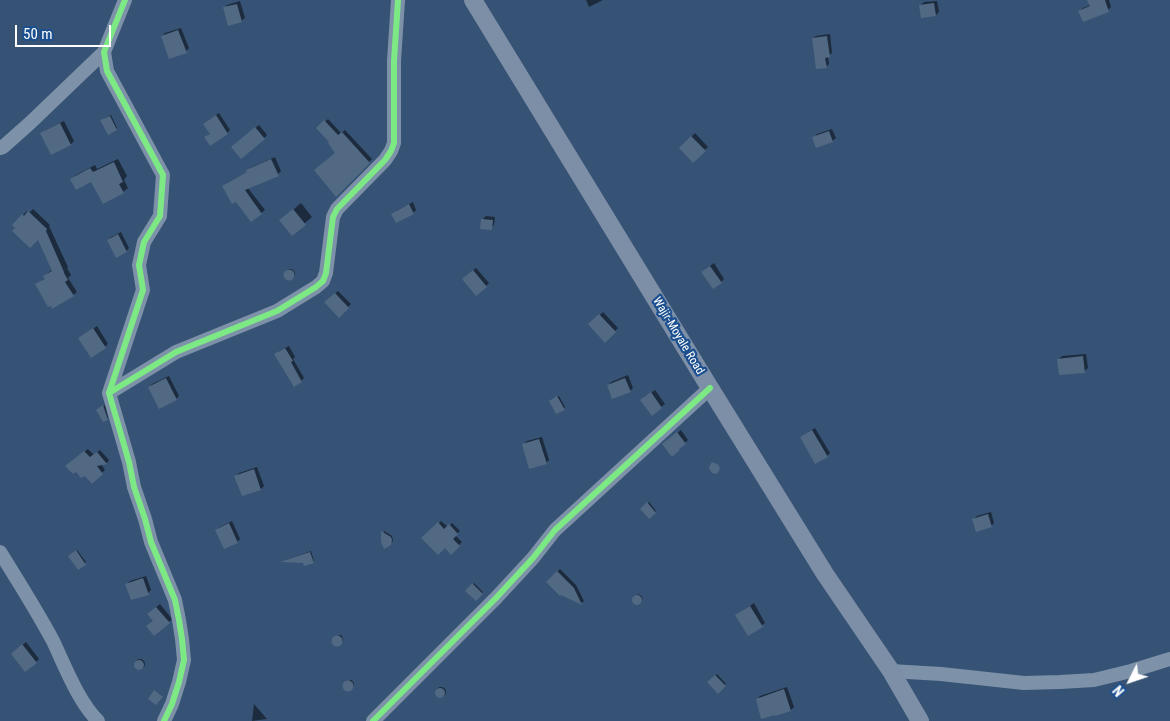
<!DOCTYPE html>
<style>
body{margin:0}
#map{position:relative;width:1170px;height:721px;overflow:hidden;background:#365274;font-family:"Roboto Condensed",sans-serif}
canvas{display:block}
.north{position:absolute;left:1105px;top:656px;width:50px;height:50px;-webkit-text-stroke:4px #1b4f8f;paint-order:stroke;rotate:229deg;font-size:14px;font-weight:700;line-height:20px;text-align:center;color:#fff}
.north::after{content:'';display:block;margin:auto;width:18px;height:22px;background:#fff;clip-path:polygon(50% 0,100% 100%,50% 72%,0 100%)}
.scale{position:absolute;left:15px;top:25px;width:96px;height:22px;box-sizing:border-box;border:2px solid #fff;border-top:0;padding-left:6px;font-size:15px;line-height:18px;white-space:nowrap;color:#fff;-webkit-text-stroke:4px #1b4f8f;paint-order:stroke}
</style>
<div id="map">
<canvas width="1170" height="721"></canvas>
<div class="north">N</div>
<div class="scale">50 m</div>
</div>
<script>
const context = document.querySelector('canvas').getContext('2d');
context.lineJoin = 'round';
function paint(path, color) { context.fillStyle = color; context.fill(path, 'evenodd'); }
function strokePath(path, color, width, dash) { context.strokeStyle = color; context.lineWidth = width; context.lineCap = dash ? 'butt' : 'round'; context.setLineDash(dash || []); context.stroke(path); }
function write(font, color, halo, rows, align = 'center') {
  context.font = font + ' "Roboto Condensed",sans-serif'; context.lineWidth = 4.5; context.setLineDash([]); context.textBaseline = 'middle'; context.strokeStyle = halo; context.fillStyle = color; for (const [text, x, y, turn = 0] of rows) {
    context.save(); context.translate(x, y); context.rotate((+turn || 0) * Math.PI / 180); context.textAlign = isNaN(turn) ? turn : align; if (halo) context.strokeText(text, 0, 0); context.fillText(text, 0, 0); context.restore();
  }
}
paint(new Path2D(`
 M586,0H603L589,7Z
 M1089,0H1109L1111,7L1108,10L1080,11L1083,8L1091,5Z
 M240,1L245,18L241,21L224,8L227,5Z
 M937,1L939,12L936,15L920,6L924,2Z
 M181,28L189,48L186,51L162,36L165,33Z
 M830,34L832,53L828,56L829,64L826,67L813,38L816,36Z
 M219,113L230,130L227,133L206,138L211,133L204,124Z
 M111,115L117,128L116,129L103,119Z
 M328,119L341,133L345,130L372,159L336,195L337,152L331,142L318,128Z
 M64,121L74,141L71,144L51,154L41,134L44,131Z
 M259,125L267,135L264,138L236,144Z
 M832,129L836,138L832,141L813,138L817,134Z
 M695,133L708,147L693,161L680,148Z
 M275,157L281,171L278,174L248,188L265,210L251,221L227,183L248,172L250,168Z
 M118,159L127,176L124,180L128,188L123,192L92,180L72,179L76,175L95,165L97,169Z
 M413,202L416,210L413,213L397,222L396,211Z
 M301,203L312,217L292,234L281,220Z
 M33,209L50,225L49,226L68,267L67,268L71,275L68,278L77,292L73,295L37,285L46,278L45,276L49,272L53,270L38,238L16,228L13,225L27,211L29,213Z
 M486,216L495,217L494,225L491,228L483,219Z
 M121,232L129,248L126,251L108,240L111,237Z
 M714,263L724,279L721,282L706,269Z
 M476,268L489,283L486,286L466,276Z
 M285 274a5 5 0 1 1 10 0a5 5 0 1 1-10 0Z
 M338,291L351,304L339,316L326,302Z
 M603,312L618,328L605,341L590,324Z
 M97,326L108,344L92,356L80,338Z
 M289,346L295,357L293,359L304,378L301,381L276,354L279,351Z
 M1086,354L1088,368L1084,371L1059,359L1062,356Z
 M628,375L633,388L630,391L608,385L611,382Z
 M169,376L179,396L176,399L149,387L152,384Z
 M655,390L665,404L652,414L645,397Z
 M559,396L565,407L564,409L552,400Z
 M105,405L108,418L107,419L98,410Z
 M815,428L830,453L827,456L801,437Z
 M681,430L688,440L682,445V446L679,449L667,441Z
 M542,437L549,460L546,463L524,444L527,441Z
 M88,449L94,455L100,450L109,460L107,463L101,464L105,470L92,482L85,474L76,470L70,463Z
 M257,467L264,486L261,489L236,476L239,473Z
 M649,502L656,511L649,518L641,509Z
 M991,512L994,523L991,526L974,519L977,516Z
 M232,521L240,539L237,542L217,530L220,527Z
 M441,521L448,527L452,523L460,531L455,535L462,542L451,553L445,546L423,538Z
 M384,531L392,536L393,541L390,544L383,542Z
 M77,550L86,562L78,568L69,556Z
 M311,551L314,561L313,562L284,561Z
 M560,569L576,585L584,601L581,603L547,582Z
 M146,576L151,590L148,593L127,584L130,581Z
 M474,583L483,592L476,599L467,591Z
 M633.5 599a4.5 4.5 0 1 1 9 0a4.5 4.5 0 1 1-9 0Z
 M754,603L765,623L748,634L737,615Z
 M160,604L172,619L169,622L154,620L152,611Z
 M340,635L342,636L343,641L339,645H335L333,642V639L337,636Z
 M26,642L39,659L36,662L15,651Z
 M135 664a5 5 0 1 1 10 0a5 5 0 1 1-10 0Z
 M717,674L726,684L718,692L709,682Z
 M352,680L354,684V686L350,690L345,689L344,685L348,681Z
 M787,687L794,707L791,710L776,715L757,700L760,696Z
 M436 692a5 5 0 1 1 10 0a5 5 0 1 1-10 0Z
 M254,704L267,719H266L252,721Z`), '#0007');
paint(new Path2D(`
 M1087,0H1105L1109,12L1083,22L1078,11L1090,6Z
 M934,3L936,16L921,18L919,5Z
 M237,4L242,22L228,26L223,7Z
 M178,30L187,53L169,59L161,36Z
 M827,36L830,57L825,58L827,68L816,69L812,38Z
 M216,115L228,134L210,146L204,137L210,134L203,124Z
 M110,116L117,130L108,135L100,120Z
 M324,120L338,135L342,132L370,163L336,197L314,170L335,153L328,143L329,142L316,128Z
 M60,123L71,145L51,155L40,133Z
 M255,127L265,139L241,159L231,147Z
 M829,131L833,142L816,148L812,137Z
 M691,136L706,151L693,163L679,148Z
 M271,159L279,176L245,190L262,214L251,222L236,202L232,204L222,186L247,172L246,170Z
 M114,162L123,182L119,184L124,193L103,204L91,182L76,190L70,179L90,168L93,172Z
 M409,204L414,214L396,223L391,214Z
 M293,209L306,225L292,236L279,220Z
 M28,211L47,229L46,231L64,272V273L68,280L65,282L74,296L52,309L51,306L48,307L35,284L45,279L43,276L52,271L38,240L30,248L12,231L15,228L12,225L22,214L24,216Z
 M481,219L493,220L492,230L480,229Z
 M118,234L127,252L116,258L107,240Z
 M710,266L722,283L713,289L701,272Z
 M283.5 275a5.5 5.5 0 1 1 11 0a5.5 5.5 0 1 1-11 0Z
 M473,270L487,287L476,296L462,279Z
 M335,293L349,308L339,318L324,302Z
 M599,314L616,332L605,343L588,324Z
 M93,328L106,348L91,358L78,338Z
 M285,348L293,361L291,362L302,382L294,387L274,354Z
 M1083,356L1085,373L1059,375L1057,359Z
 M166,378L177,400L159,409L148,387Z
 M625,378L631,392L612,399L607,385Z
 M651,392L662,408L652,416L640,400Z
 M557,396L565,410L556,414L549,401Z
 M103,405L108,420L103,422L96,410Z
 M812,430L828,457L815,464L800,437Z
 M677,432L686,444L679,449L680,450L672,457L662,444Z
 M539,439L547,464L529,469L522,444Z
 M84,451L90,457L97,452L107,464L97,466L103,474L92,484L85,476L81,478L76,472L73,474L65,466Z
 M712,462L717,464L719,466L720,469L717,474L712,473L710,470L709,467Z
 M254,469L261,490L242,496L234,476Z
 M647,502L656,513L649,519L640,509Z
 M988,514L992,527L976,532L972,519Z
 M438,522L444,529L449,524L458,534L453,539L460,546L451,555L445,548L438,555L421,538Z
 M229,523L238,543L224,549L215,530Z
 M381,531L391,537L392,540L391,545L384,549L381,542Z
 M76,550L86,565L78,570L68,556Z
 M310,552L314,563L304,566L303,563L280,562Z
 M557,571L574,588L582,605L561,595L560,596L546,582Z
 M143,578L149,595L131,600L125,584Z
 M472,583L483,594L476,601L465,591Z
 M632 600a5 5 0 1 1 10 0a5 5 0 1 1-10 0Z
 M750,606L763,627L748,636L735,615Z
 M156,607L170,623L154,636L146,626L153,621L147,614Z
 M331.5 641a5.5 5.5 0 1 1 11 0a5.5 5.5 0 1 1-11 0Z
 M22,644L37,663L25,672L11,654Z
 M134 665a5 5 0 1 1 10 0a5 5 0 1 1-10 0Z
 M715,675L726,686L718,694L707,682Z
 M342.5 686a5.5 5.5 0 1 1 11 0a5.5 5.5 0 1 1-11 0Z
 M435 693a5 5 0 1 1 10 0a5 5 0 1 1-10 0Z
 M784,689L791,711L775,716V715L761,719L756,699Z
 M154,690L163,697L156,705L148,699Z`), '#526984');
strokePath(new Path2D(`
 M125,0L104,52L107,71L163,175L160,216L144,242L139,265L143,290L109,393L129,462L134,487L145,519L151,542L175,600L179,620L182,639L184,660L179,682L172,704L164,721
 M0,148L3,147L30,123L104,52
 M109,393L176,352L277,311L316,287L323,281L326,273L333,217L337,209L385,160L391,151L394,143V61L398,0
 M0,552C18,581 37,611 53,641C65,666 78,701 98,721
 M891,671L941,674L1024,683L1060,682L1094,680L1131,671L1170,659
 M373,721L496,598L533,558L555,530L710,388`), '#7d92a8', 14);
strokePath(new Path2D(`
 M473,0L710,388L825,574L891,671L920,721`), '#7d8ea7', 18);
strokePath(new Path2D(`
 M125,0L104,52L107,71L163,175L160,216L144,242L139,265L143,290L109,393L129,462L134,487L145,519L151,542L175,600L179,620L182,639L184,660L179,682L172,704L164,721
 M109,393L176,352L277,311L316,287L323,281L326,273L333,217L337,209L385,160L391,151L394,143V61L398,0
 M373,721L496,598L533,558L555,530L710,388`), '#7ce984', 6);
write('12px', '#fff', '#1b4f8f', [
 ["Wajir-Moyale Road",678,336,59]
]);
</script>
